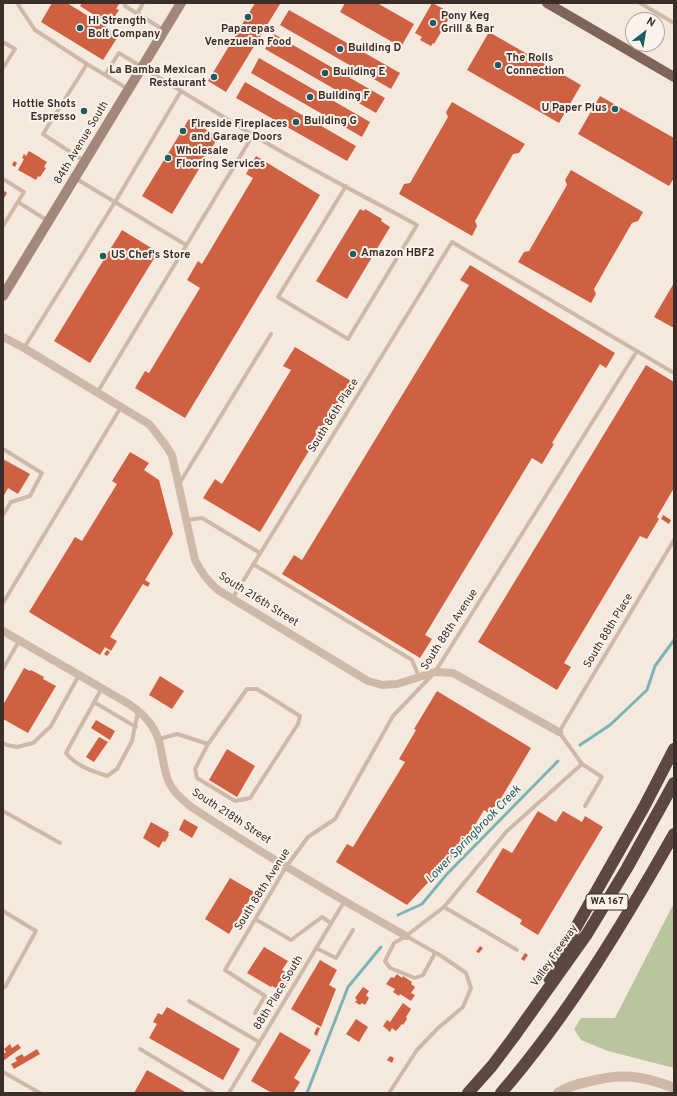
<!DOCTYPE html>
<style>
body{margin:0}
#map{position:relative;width:677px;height:1096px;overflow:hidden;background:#f5e9de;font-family:Overpass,sans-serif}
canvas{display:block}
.frame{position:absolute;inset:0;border:4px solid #3b2e29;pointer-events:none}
.north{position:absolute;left:625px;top:12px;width:40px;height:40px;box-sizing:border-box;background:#fbf3eb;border:1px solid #aea49d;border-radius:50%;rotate:31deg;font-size:11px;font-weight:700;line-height:16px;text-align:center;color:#3b2e29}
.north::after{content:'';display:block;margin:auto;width:14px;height:18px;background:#1b5d60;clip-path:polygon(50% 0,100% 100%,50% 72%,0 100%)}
</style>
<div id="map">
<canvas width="677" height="1096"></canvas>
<div class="frame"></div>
<div class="north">N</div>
</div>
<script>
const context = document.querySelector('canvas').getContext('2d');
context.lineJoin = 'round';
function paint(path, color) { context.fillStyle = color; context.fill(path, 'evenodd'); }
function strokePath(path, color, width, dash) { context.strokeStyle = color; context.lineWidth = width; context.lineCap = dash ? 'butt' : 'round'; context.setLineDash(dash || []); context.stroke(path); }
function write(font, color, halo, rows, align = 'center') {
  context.font = font + ' Overpass,sans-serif'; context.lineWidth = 4; context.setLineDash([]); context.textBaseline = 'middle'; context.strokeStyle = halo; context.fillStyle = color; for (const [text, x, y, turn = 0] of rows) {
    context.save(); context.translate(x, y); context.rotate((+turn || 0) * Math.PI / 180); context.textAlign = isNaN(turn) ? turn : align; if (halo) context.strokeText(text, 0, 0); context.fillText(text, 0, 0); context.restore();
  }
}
paint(new Path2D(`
 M674,903V1068L608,1051L581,1040L574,1029L581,1018H615Z`), '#b9c59c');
strokePath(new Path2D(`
 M580,745L610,725L647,690L655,666L674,640
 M398,915L422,904L447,874L558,761
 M307,1093L348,987L381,947`), '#7bb4b4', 3);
paint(new Path2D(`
 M52,3H67L119,35L103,60L41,22Z
 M82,3H118L119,4L116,9L119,10L115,16L118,18L115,23L113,21L110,25L80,6Z
 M255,3H278L280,4L226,92L208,81Z
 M345,3H377L414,24L401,47L340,12Z
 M432,3L452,13L434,44L433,43L431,46L420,40L422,37L415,33Z
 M289,10L400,73L391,89L280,25Z
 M489,32L581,85L559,123L467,70Z
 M274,34L385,98L376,113L265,49Z
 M259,58L370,122L362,137L251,73Z
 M245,82L356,146L347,161L236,98Z
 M600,96L674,138V178L669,186L578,134Z
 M452,102L525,144L519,153L513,154L475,221L477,226L472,236L399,194L404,184L410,183L448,117L446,112Z
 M83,108L87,110L84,114L81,112Z
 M189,119L218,137L210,151L203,152L205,159L172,214L142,196Z
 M29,151L47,162L44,167L46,168L40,177L38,176L36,180L18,170L24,159L22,158L24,154L26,156Z
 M256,156L320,195L185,418L135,388L145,371L149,373L200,288L187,280L198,261L202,264L253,178L246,174Z
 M14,161L17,163L15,167L12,165Z
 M571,170L643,212L638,221L632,223L594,289L596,294L591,303L518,262L524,252L529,251L567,185L565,180Z
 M3,190L7,193L3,200Z
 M360,209L364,211L365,209L382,219L381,221L390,227L347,299L316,281Z
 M122,230L158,252L90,363L54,341Z
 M470,265L615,353L606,368L600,364L552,443L554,444L542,464L532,458L425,635L432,639L420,658L282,574L294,555L302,560L469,285L460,280Z
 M674,283V328L654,317Z
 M295,347L351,381L260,532L203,498L215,479L222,484L291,370L283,366Z
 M646,365L674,382V488L657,517L659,519L647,539L640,536L564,663L571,667L557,690L478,642Z
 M130,452L149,463L144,470L159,480L173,534L145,580L150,583L148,587L143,584L110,637L117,641L111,651L105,647L100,655L29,612L75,537L82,541L117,484L112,481Z
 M3,459L30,474L18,494L8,488L3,497Z
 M663,515L671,520L669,524L661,519Z
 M107,650L110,652L107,656L104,654Z
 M24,668L30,671L31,670L44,677L43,679L56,686L28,733L3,719V705Z
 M160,676L184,691L172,709L149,695Z
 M437,691L531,748L500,800L489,813L484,810L463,845L407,905L336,862L347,844L353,847L405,762L399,759L416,730L414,729Z
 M96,720L115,731L110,740L91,728Z
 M99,737L108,742L94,762L86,757Z
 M227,749L255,766L237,797L209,780Z
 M538,811L556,822L563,811L582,822L585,816L603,827L538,935L520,924L522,920L476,892L503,848L512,853Z
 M184,819L198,827L192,838L179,830Z
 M151,822L169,832L168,834L169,835L165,842L163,841L159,848L143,838Z
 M230,878L254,892L229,934L205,919Z
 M480,946L483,948L479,953L476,952Z
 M264,947L288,961L282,970L292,976L282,992L272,986L271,987L247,973Z
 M525,953L528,955L524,961L521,959Z
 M320,960L337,970L329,985L336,989L321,1027L291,1009Z
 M397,974L402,978L403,976L412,982L411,984L415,987L411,993L415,995L411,1001L400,994L399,996L393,992L395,989L386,984L391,977L394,978Z
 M363,987L369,991L366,995L369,998L365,1005L362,1003L360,1005L355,1002L357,1000L355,998Z
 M403,1003L411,1009L406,1017L407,1019L403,1025L402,1024L396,1031L392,1028L390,1032L383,1026L387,1020L390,1022Z
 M167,1007L240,1049L223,1080L149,1038L157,1024L153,1022L158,1013L162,1015Z
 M356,1019L368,1027L359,1042L346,1034Z
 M317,1027L320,1028L317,1036L314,1034Z
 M280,1032L311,1050L294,1078L300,1082L293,1093H273L270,1091V1092L251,1081Z
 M10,1044L12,1048L18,1044L21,1048L3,1061V1054L6,1052L4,1049Z
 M37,1049L40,1054L14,1069L11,1064L17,1061L15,1058L22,1054L24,1057Z
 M390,1056L394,1058L392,1063L387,1060Z
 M147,1070L187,1093H134Z`), '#cf6042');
strokePath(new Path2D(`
 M17,3L35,30L87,64L43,134L84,161
 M125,3V6L164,30
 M640,3L674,23
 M137,14L143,3
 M3,42L15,49L3,68
 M87,64L128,89
 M253,135C306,167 362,195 417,225L348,339L278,297L346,186
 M75,178L186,245
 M3,179L24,192L3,226
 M18,202L48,221
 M24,348L115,202L181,91
 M97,393L253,135L119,53L105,75
 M3,449L42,473L30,496L11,502L3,515
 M179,484L271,334
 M187,520L202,518L260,553
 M253,564L412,660L419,677
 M232,599L452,242L674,373
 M3,603L121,407
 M3,669L19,641
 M102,688L73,740L66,753C76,766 92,771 107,776L117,769L132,741L138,712
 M94,702L136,727
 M159,739L177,734L208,744L247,689H257L300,716L298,724L250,798L235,801L197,778L195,769L208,744
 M3,743L7,745L17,747L33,743L51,726L79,675
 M582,764L602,777L585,806
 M3,811L60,843
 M444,907L517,950
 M3,911L36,931L5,987H3
 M255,919L291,940L322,917L331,923
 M316,948L336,958L353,930
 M435,953L423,975L415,978L390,968L385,961L394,943L406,936L444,907L507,831L582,764L559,732L674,540
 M189,1001L259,1042
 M255,1013L265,996L225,970L286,867L308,837L335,819L393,716L435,672L637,351
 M140,1049L213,1093
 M3,1072L40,1093
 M229,1093L344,902
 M389,1093L417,1050L437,1029L463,1007L471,988L466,973L443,957L406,936`), '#ceb9a9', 4);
strokePath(new Path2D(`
 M3,337L24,348L149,424L164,443L172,455L195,560C201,572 207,581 218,590L368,681L382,685L397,684L435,672L453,673L559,732
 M3,631L129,704C138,710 146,717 152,726C163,742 161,762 168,780C172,791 181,798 190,806C260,853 333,895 406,936`), '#ceb9a9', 8);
strokePath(new Path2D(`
 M558,1093C567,1087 577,1084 587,1082C620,1073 642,1075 674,1088`), '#ceb9a9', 10);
strokePath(new Path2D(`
 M3,296L181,3`), '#a2877a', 10);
strokePath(new Path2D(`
 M547,3L674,77`), '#7e6459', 10);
strokePath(new Path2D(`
 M549,978L562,952L644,807L674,749
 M468,1093L492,1066L513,1038L587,934L627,868L674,783
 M501,1093C569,1014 623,924 674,834`), '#5c4840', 12);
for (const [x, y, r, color] of [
 [248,17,4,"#1b5d60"],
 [433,23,4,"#1b5d60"],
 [80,28,4,"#1b5d60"],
 [340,49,4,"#1b5d60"],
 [498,65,4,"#1b5d60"],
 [325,73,4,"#1b5d60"],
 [214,77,4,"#1b5d60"],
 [310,97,4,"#1b5d60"],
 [615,109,4,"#1b5d60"],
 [84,111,4,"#1b5d60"],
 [296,122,4,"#1b5d60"],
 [183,131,4,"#1b5d60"],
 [168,158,4,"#1b5d60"],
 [353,254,4,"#1b5d60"],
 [103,256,4,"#1b5d60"]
]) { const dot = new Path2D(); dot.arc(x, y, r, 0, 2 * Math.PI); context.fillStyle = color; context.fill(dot); strokePath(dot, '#fbf3eb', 1.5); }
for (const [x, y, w] of [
 [607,902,42]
]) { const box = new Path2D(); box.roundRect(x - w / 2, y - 8, w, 16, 3); context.fillStyle = '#fbf3eb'; context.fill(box); strokePath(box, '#3b2e29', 1); }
write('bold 10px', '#3b2e29', null, [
 ["WA 167",607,902]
]);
write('bold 11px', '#3b2e29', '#fbf3eb', [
 ["Pony Keg",441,17],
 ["Grill & Bar",441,30],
 ["Hi Strength",88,22],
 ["Bolt Company",88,35],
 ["Paparepas",248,30,"center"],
 ["Venezuelan Food",248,43,"center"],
 ["Building D",348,49],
 ["The Rolls",506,59],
 ["Connection",506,72],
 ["La Bamba Mexican",206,71,"right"],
 ["Restaurant",206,84,"right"],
 ["Building E",333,73],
 ["Building F",318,97],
 ["Hottie Shots",76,105,"right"],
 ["Espresso",76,118,"right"],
 ["U Paper Plus",607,109,"right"],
 ["Building G",304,122],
 ["Fireside Fireplaces",191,125],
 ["and Garage Doors",191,138],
 ["Wholesale",176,152],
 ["Flooring Services",176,165],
 ["Amazon HBF2",361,254],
 ["US Chef's Store",111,256]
], 'left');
write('11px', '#3b2e29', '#fbf3eb', [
 ["84th Avenue South",82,143,-59],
 ["South 86th Place",334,416,-58],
 ["South 216th Street",258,600,32],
 ["South 88th Avenue",450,630,-57],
 ["South 88th Place",609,631,-59],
 ["South 218th Street",231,817,33],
 ["South 88th Avenue",263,890,-58],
 ["Valley Freeway",555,956,-55],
 ["88th Place South",279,993,-59]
]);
write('italic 12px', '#1b5d60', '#fbf3eb', [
 ["Lower Springbrook Creek",474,835,-46]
]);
</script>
